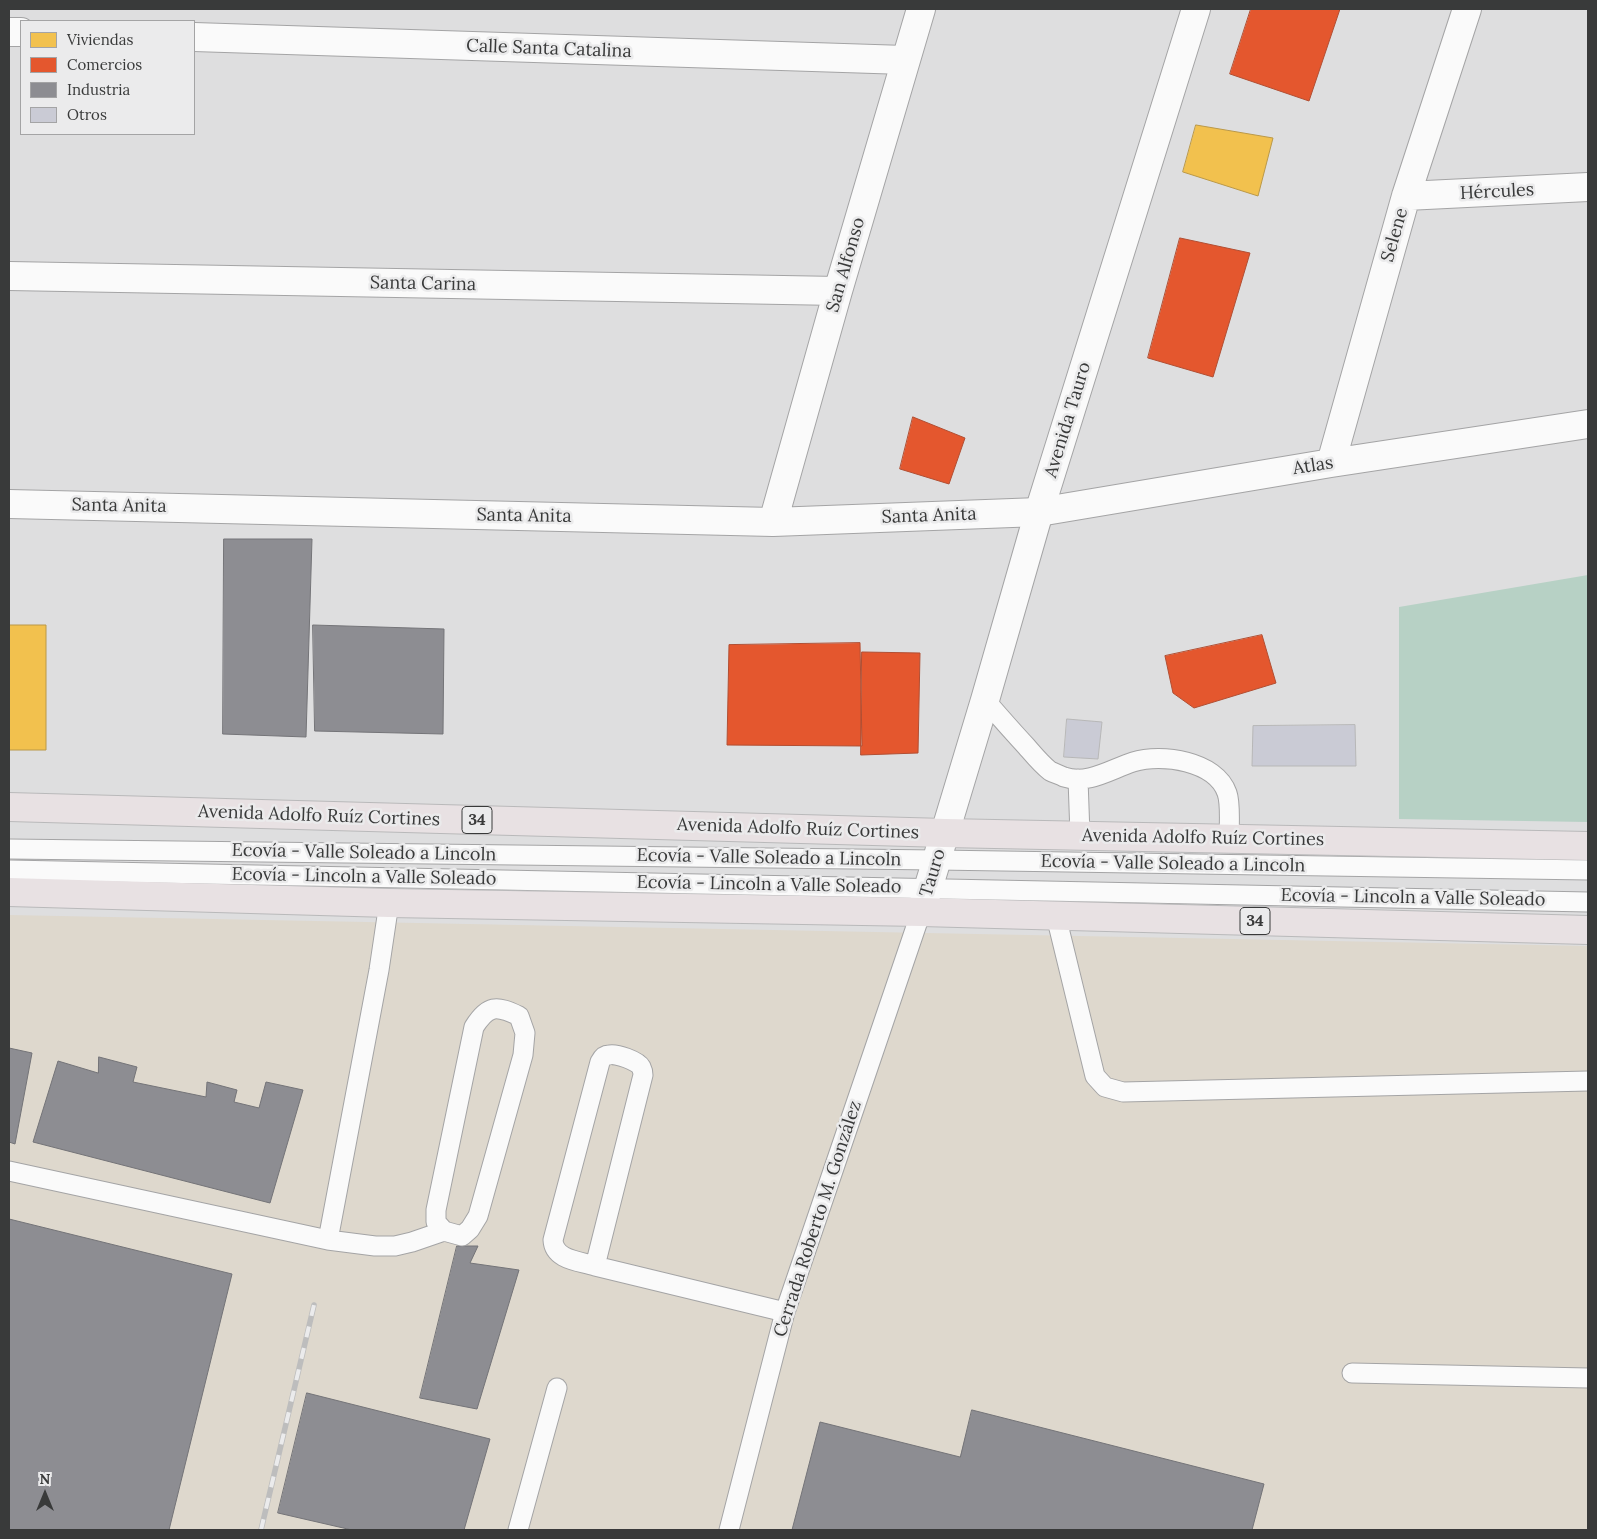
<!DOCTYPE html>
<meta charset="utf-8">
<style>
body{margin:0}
#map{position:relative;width:1597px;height:1539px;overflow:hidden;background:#dededf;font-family:Lora,serif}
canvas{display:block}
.frame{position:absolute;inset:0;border:10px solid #393a3a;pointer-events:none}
.legend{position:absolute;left:20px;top:20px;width:175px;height:115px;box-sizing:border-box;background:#ebebec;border:1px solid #a4a4a5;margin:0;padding:6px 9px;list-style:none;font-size:15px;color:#393a3a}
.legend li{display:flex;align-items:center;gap:10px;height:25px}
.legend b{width:25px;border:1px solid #a4a4a5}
.north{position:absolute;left:20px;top:1469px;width:50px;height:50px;-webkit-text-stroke:4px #ebebec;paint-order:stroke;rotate:0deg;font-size:14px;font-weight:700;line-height:20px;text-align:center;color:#393a3a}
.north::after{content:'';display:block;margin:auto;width:18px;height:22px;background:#393a3a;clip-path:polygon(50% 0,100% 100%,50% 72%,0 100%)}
</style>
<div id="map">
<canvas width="1597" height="1539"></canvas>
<div class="frame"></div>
<ul class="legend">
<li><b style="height:14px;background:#f2c14e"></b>Viviendas</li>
<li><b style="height:14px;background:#e4572e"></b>Comercios</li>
<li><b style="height:14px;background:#8d8d92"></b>Industria</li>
<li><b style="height:14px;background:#cacbd5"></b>Otros</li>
</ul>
<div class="north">N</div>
</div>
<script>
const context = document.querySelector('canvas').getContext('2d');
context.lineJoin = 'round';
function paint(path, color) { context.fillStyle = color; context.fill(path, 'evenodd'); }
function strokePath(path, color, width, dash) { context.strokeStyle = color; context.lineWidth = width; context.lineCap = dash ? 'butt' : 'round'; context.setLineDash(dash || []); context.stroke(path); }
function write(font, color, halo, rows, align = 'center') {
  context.font = font + ' Lora,serif'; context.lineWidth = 5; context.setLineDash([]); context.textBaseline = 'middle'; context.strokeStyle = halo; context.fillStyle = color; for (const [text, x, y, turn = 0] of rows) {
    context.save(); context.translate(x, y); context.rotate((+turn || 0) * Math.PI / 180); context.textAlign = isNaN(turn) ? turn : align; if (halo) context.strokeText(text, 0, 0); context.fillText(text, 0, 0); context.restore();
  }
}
paint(new Path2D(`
 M9,915L1588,946V1530H9Z`), '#ded8cd');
paint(new Path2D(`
 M1588,575V822L1399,819V607Z`), '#b7d1c5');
const homes = new Path2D(`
 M1196,125L1273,138L1258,196L1183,172Z
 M9,625H46V750H9Z`);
paint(homes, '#f2c14e');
strokePath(homes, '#ba9848', 1);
const shops = new Path2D(`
 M1251,9H1340L1309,101L1230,74Z
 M1180,238L1250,253L1213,377L1148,358Z
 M913,417L965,438L949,484L900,469Z
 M1262,635L1276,683L1194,708L1173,693L1165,656Z
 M860,643L862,746L727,745L729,645Z
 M862,652L920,653L918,753L861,755Z`);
paint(shops, '#e4572e');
strokePath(shops, '#b14e32', 1);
const industry = new Path2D(`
 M224,539H312L306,737L223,734Z
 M313,625L444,629L443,734L315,731Z
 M9,1048L32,1053L15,1144L9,1142Z
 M99,1057L137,1067L133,1082L206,1097L207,1082L237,1090L234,1102L259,1108L266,1082L303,1090L270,1203L33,1142L58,1061L98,1073Z
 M9,1219L232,1274L169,1530H9Z
 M457,1246H478L470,1263L519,1270L477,1409L420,1398Z
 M307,1393L490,1439L464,1530H352L278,1513Z
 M972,1410L1264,1484L1252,1530H792L820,1422L960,1457Z`);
paint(industry, '#8d8d92');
strokePath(industry, '#747478', 1);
const building = new Path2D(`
 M1067,719L1102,722L1098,759L1064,757Z
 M1355,725L1356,766H1252L1253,726Z`);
paint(building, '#cacbd5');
strokePath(building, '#b7b7b7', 1);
const service = new Path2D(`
 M985,700C999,716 1012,731 1026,746C1033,754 1041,764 1050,771C1054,773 1060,775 1064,777C1088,785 1111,769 1133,762C1162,753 1216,761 1227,793C1231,804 1229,826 1229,839
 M1078,779L1080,835
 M9,849L937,860L1588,870
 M9,870L1588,902
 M1056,916L1095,1076L1105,1087L1123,1092L1588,1081
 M9,1171L328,1240L375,1246H395L412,1242L444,1231L462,1236L470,1229L478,1216L523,1055L525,1033L519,1016C496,1005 488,1005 474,1027L436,1210V1222L444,1231
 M328,1240L379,970L389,903
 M595,1266L643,1075C643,1073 642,1069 641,1067C638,1061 616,1053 609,1055C604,1055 602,1058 600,1062L553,1240C554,1260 579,1261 595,1266L785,1312
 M1352,1373L1588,1378
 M518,1530L557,1388
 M729,1530L785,1312L921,912`);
const minor = new Path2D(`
 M9,32H21
 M194,37L905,60
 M1406,196L1588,187
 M9,276L838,291
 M1331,463L1406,196L1467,9
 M9,504L773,522L1039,512L1331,463L1588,424
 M773,522L838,291L921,9`);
const tertiary = new Path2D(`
 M921,912L985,700L1039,512L1196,9`);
const primary = new Path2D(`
 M9,807L945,833L1588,846
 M9,892L389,903L921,912L1588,930`);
strokePath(service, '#a4a4a5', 21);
strokePath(minor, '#a4a4a5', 30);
strokePath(tertiary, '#a4a4a5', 30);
strokePath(primary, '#b9b9ba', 30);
strokePath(service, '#fafafa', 19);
strokePath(minor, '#fafafa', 28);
strokePath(tertiary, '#fafafa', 28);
strokePath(primary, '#e8e1e3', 28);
const rail = new Path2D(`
 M261,1530L314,1305`);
strokePath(rail, '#bdbdbd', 5.5);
strokePath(rail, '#ebebec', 4, [11]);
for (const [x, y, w] of [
 [477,820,30],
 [1255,921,30]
]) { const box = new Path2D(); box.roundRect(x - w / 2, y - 13.5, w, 27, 4); context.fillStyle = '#ebebec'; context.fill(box); strokePath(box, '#393a3a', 1); }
write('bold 16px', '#393a3a', null, [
 ["34",477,820],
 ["34",1255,921]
]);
write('18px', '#393a3a', '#ebebec', [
 ["Calle Santa Catalina",549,49,2],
 ["Hércules",1497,192,-3],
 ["Selene",1395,235,-74],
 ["San Alfonso",846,265,-74],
 ["Santa Carina",423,284,1],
 ["Avenida Tauro",1068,420,-73],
 ["Atlas",1313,466,-9],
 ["Santa Anita",119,506,1],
 ["Santa Anita",524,516,1],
 ["Santa Anita",929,516,-2],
 ["Avenida Adolfo Ruíz Cortines",319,816,2],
 ["Avenida Adolfo Ruíz Cortines",798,829,2],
 ["Avenida Adolfo Ruíz Cortines",1203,838,1],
 ["Ecovía - Valle Soleado a Lincoln",364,853,1],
 ["Ecovía - Valle Soleado a Lincoln",769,858,1],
 ["Ecovía - Valle Soleado a Lincoln",1173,864,1],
 ["Tauro",933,873,-73],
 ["Ecovía - Lincoln a Valle Soleado",364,877,1],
 ["Ecovía - Lincoln a Valle Soleado",769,885,1],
 ["Ecovía - Lincoln a Valle Soleado",1413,898,1],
 ["Cerrada Roberto M. González",818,1219,-72]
]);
</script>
